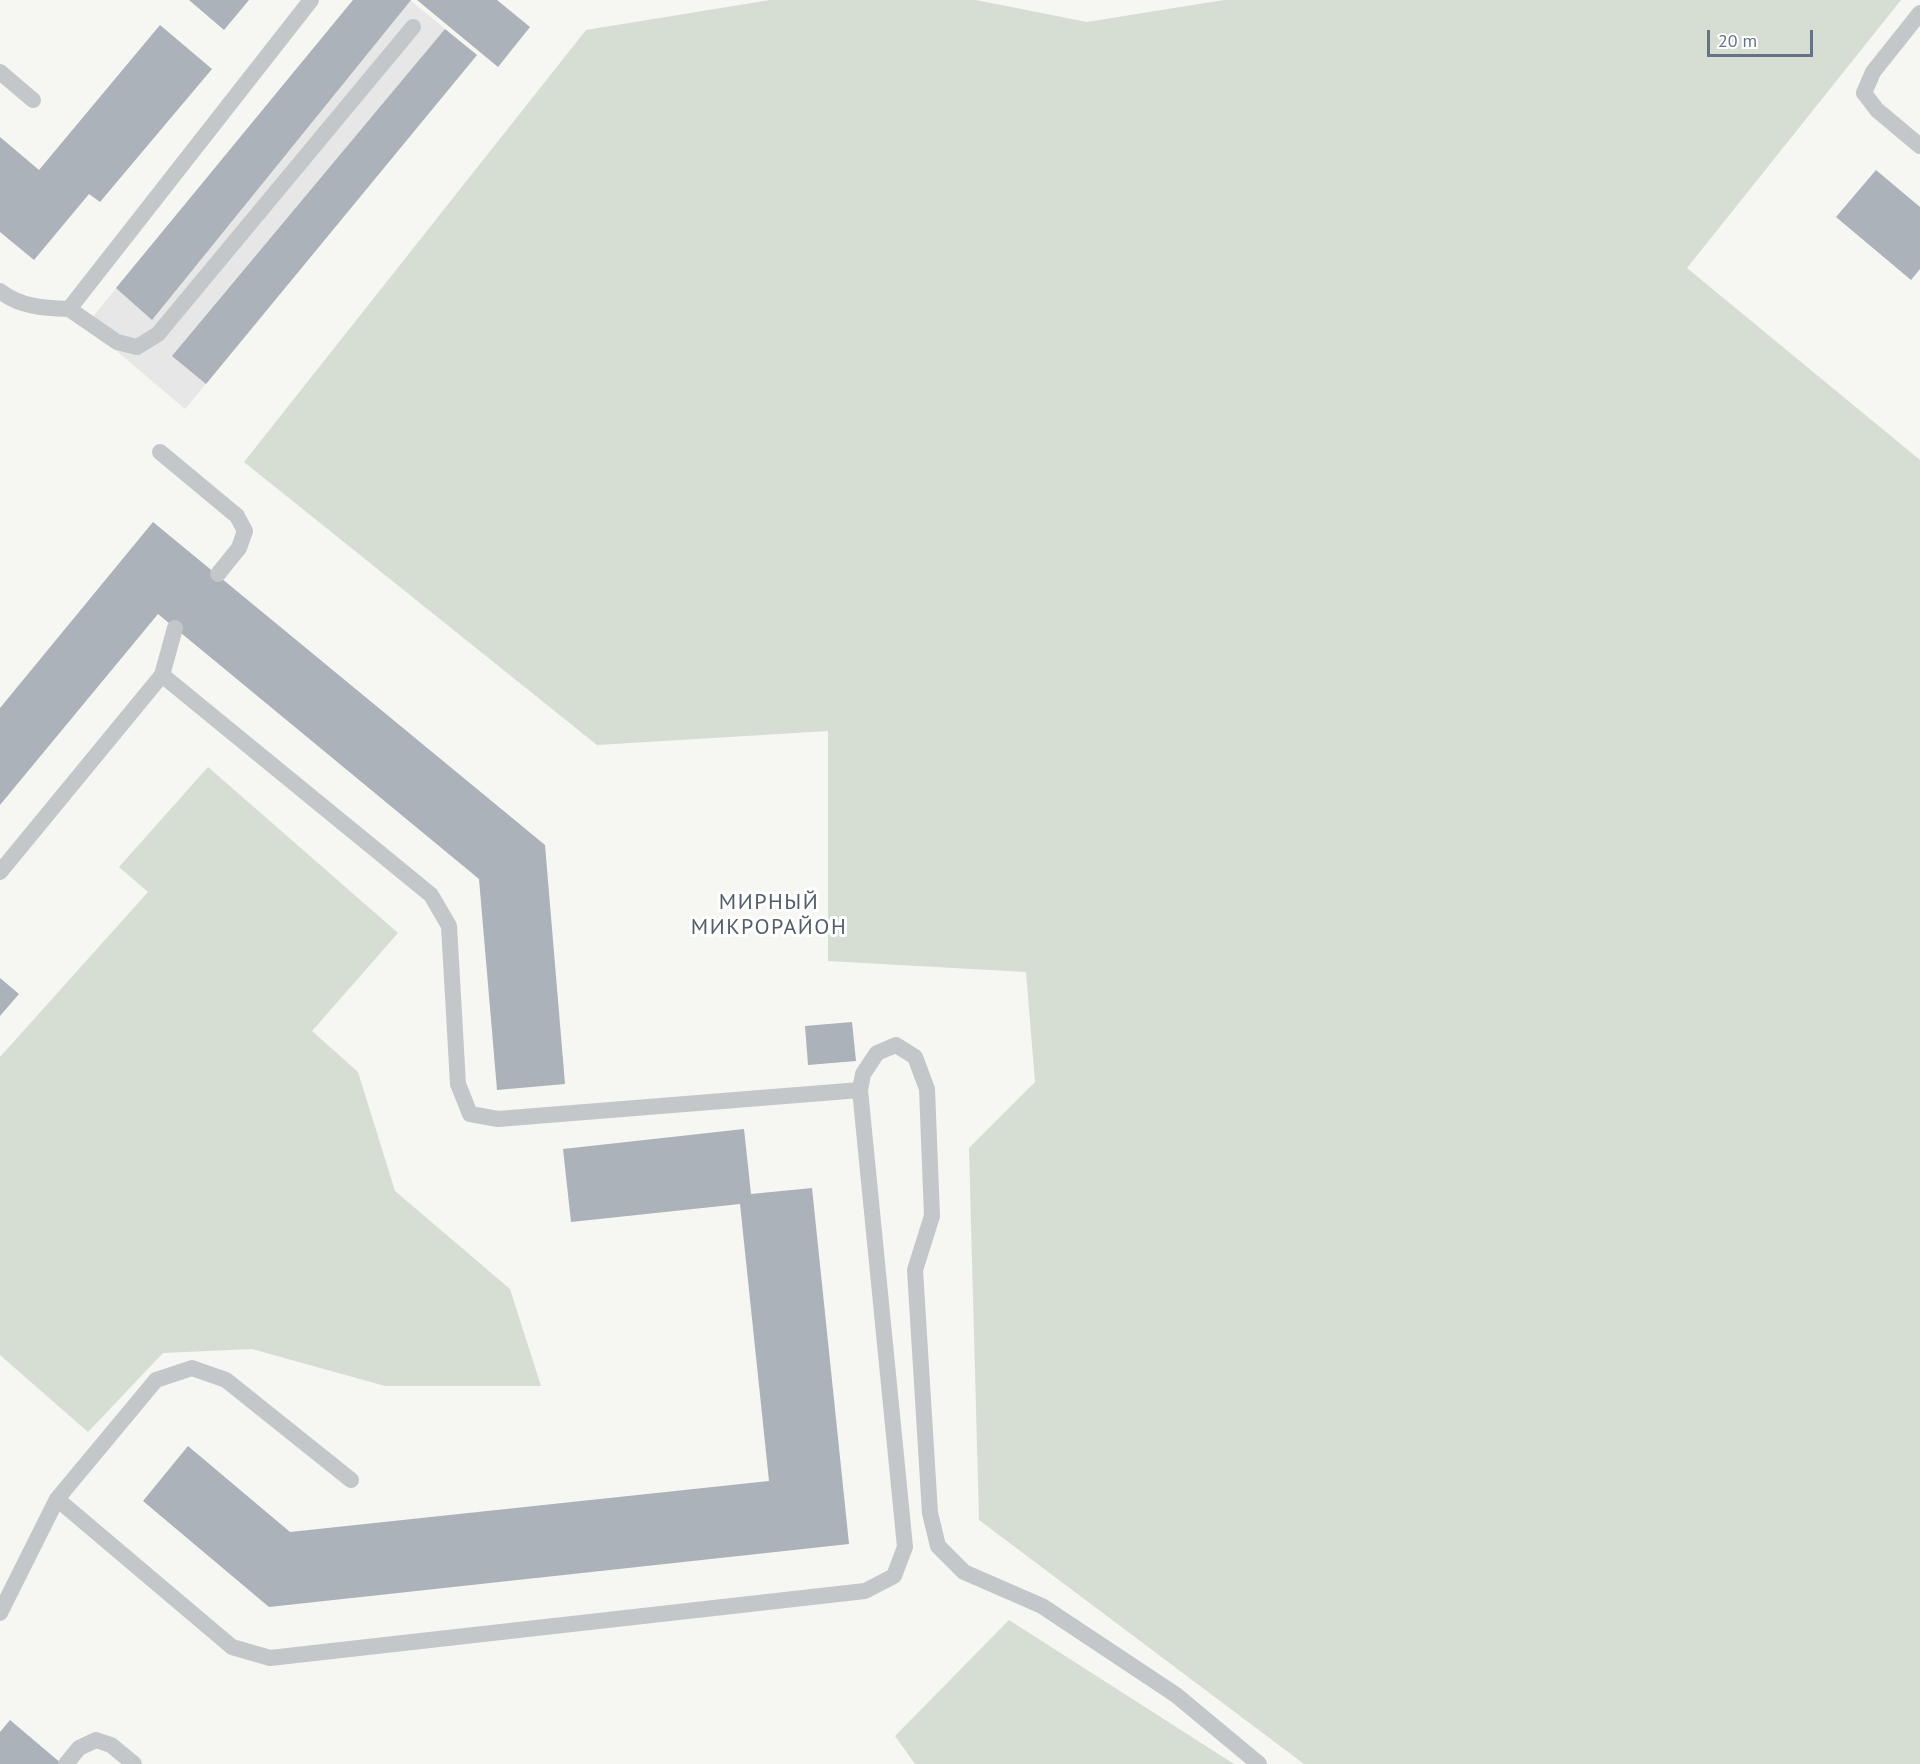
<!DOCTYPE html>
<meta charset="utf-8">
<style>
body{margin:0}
#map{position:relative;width:1920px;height:1764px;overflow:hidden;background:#f6f6f2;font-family:"PT Sans",sans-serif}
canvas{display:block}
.scale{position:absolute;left:1707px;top:30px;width:106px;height:27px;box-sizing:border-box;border:3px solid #647484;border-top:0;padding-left:8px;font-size:18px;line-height:21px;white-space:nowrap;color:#647484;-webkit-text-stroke:4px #fff;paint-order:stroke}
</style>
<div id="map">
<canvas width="1920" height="1764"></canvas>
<div class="scale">20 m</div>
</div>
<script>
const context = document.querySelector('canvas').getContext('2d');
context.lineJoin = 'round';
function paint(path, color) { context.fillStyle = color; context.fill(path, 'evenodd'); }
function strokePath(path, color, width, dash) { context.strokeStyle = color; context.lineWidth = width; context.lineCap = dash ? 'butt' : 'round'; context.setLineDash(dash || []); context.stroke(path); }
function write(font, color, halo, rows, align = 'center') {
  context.font = font + ' "PT Sans",sans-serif'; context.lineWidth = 6; context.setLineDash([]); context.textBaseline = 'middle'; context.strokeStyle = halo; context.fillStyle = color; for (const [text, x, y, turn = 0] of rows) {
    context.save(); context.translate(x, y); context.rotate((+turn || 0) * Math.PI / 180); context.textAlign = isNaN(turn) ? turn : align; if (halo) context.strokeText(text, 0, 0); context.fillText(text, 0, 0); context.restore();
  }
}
paint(new Path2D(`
 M353,0H410L477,55L185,409L86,325Z`), '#e6e7e6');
paint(new Path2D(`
 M770,0H976L1087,22L1224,0H1901L1687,268L1920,460V1764H1304L979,1520L969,1148L1035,1082L1026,972L828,961V731L597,745L244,462L586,30Z
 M208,767L398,933L312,1031L358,1072L395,1191L510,1289L541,1386H385L252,1349L163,1353L88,1432L0,1355V1057L148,892L119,867Z
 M1009,1620L1234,1764H915L895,1736Z`), '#d6ddd3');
paint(new Path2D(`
 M189,0H249L224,30Z
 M353,0H411L152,320L116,288Z
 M417,0H497L530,27L498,67Z
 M160,25L212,69L100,202L89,194L34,260L0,232V137L39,170Z
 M445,29L477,55L206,384L172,356Z
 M1876,170L1920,207V269L1911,280L1836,217Z
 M153,522L545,845L565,1084L497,1090L479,879L158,614L0,805V708Z
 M0,978L19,994L0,1016Z
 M852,1022L856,1061L808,1065L805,1026Z
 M744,1129L751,1194L812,1188L849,1544L269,1607L143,1501L188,1446L290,1532L769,1481L740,1204L571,1222L563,1149Z
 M10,1720L62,1764H0V1732Z`), '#abb2b9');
strokePath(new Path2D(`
 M1920,13L1873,72L1864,93L1877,110L1920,146
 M0,72L33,100
 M0,291C20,307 44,308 69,309L311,0
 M69,309L117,342L137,347L158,334L413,27
 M160,452L237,516L245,531L239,548L218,574
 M162,675L175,628
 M0,872L162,675L431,895L449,926L458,1084L470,1114L498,1119L860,1090L905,1547L894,1576L865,1591L270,1658L232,1647L57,1499L0,1613
 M860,1090L863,1074L877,1053L896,1045L915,1057L927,1089L932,1216L915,1270L930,1513L938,1546L964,1572L1042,1606L1176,1695L1259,1764
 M57,1499L156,1380L192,1368L226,1380L351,1480
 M66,1764L79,1748L96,1740L111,1745L134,1764`), '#c3c7ca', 16);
context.letterSpacing = '1.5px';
write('22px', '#525e69', '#fff', [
 ["МИРНЫЙ",769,903],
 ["МИКРОРАЙОН",769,928]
]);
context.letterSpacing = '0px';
</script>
